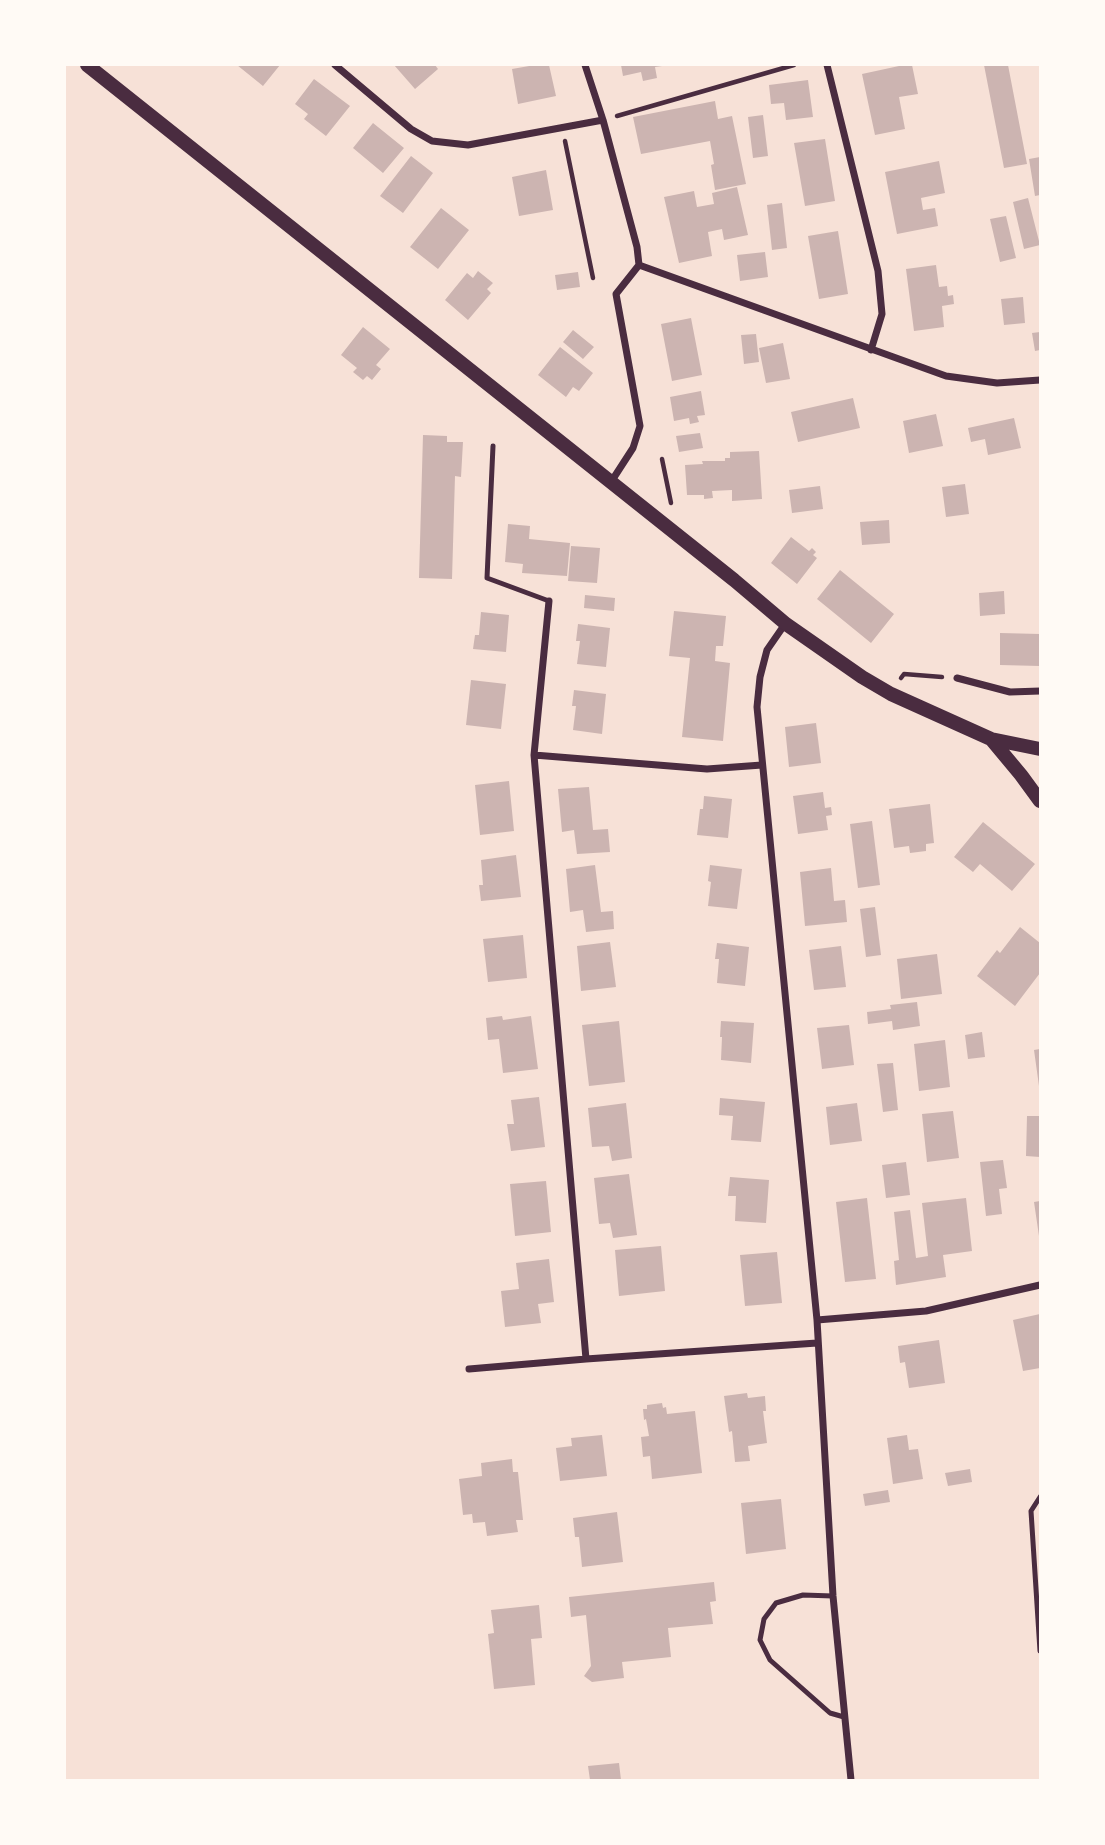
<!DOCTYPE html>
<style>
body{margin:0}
#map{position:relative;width:1105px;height:1845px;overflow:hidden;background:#f7e1d7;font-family:"DejaVu Sans",sans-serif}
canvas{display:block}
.frame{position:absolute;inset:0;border:66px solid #fffaf5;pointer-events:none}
</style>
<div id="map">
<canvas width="1105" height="1845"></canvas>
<div class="frame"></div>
</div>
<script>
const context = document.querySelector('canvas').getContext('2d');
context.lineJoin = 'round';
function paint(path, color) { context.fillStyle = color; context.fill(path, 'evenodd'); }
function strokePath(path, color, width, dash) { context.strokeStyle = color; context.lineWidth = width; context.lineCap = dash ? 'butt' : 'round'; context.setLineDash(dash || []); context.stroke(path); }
paint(new Path2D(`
 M237,65H280L263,86Z
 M394,65H435L438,69L415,89Z
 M535,65H549L556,96L518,104L512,69Z
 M621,65H662V66L655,67L657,78L643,81L641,72L623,76Z
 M899,65H912L918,94L899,97L905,129L875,135L862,74L899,66Z
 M984,65H1008L1027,164L1004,168Z
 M314,79L350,106L326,136L304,119L308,114L295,104Z
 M808,80L813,117L786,120L784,103L771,104L769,85Z
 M715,101L718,119L732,116L746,184L715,190L711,165L714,164L710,141L641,154L633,117Z
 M763,115L768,156L753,158L748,117Z
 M373,123L404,148L383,173L353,148Z
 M825,139L835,201L805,206L794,143Z
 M411,156L433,173L403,213L380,196Z
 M1040,157V195L1035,196L1029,159Z
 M939,161L945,193L921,198L923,210L935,208L938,226L897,234L885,172Z
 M546,170L553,210L519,216L512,177Z
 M737,187L748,235L724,240L722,229L708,232L712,256L679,263L664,197L694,191L697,207L714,204L712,193Z
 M1028,198L1040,245L1024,249L1013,202Z
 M782,203L787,248L772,250L767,205Z
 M441,208L469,230L438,269L410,247Z
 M1006,216L1016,258L1000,262L990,219Z
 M838,231L848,294L819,299L808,236Z
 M765,252L768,277L740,281L737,255Z
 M936,265L939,287L947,286L948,296L953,295L954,304L942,306L944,327L914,331L906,269Z
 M478,271L493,283L487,289L491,293L468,320L445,300L467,273L473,278Z
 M578,272L580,287L557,290L555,275Z
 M1023,297L1025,323L1004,325L1001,299Z
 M691,318L702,375L672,381L661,324Z
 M363,327L390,349L376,365L381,369L372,380L367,376L363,380L353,372L357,368L341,355Z
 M573,330L594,347L583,359L563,342Z
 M1040,332V350L1035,351L1032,333Z
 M756,334L759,362L744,364L741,335Z
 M783,343L790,379L766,383L759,348Z
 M560,347L593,373L579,391L573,387L566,397L538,375Z
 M701,391L705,415L697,416L699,422L690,424L689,418L674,421L670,397Z
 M853,398L860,428L798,442L791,412Z
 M936,414L943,446L909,453L903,421Z
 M1014,418L1021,448L988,455L985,439L971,442L968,428Z
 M700,433L703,448L679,452L676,436Z
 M423,435L447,436V442H463L461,477L455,476L452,579L419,578Z
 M759,451L762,499L732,501V490L712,491L713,498L704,499V495H687L685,465L703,464L702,461H725V458H730V452Z
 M965,484L969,514L946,517L942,487Z
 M820,486L823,509L792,513L789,490Z
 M889,520L890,543L862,545L860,522Z
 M508,524L530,526L529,539L570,543L567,576L522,573L523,564L505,562Z
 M791,537L809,551L812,548L816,552L813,555L817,558L797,584L771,563Z
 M571,546L600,548L597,583L568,581Z
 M840,570L894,614L871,643L817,599Z
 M1004,591L1005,614L980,616L979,593Z
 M585,595L615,598L614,611L584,608Z
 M674,611L726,616L723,646H716L715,661L730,663L723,741L682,737L690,658L669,656Z
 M481,612L509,615L506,652L473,649L475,635H479Z
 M578,624L610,628L606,667L577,664L580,641H576Z
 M1000,633L1040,634V666L1000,665Z
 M471,680L506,684L501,729L466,725Z
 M574,690L606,694L602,734L573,730L576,706H572Z
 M816,723L821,763L789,767L785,727Z
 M509,781L514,831L480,835L475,785Z
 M589,787L593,830L608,829L610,852L577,854L574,830L562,832L558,789Z
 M823,792L825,808L831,807L832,815L826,816L828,830L798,834L793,796Z
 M704,796L732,799L728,838L697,835L700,809H703Z
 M930,804L934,843L926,844V851L910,853L909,846L894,848L889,809Z
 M872,821L880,885L858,888L850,824Z
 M983,822L1035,864L1012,891L980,864L973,872L954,857Z
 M516,855L521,897L481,901L479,885H483L481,860Z
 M595,865L601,912L613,911L614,929L586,932L583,910L570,912L566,869Z
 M710,865L742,869L737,909L708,906L711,882L708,881Z
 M831,868L834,901L845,900L847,922L805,926L800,872Z
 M875,907L881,955L866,957L860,909Z
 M1020,927L1040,943V973L1015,1006L977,976L997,950L1000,953Z
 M523,935L527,978L488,982L483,939Z
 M610,942L616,987L581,991L577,946Z
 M717,943L749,947L745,986L717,983L719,959H715Z
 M841,946L846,987L814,990L809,950Z
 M937,954L942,994L901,999L897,959Z
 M917,1002L920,1026L893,1030L892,1021L868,1024L867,1012L891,1009L890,1005Z
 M502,1016L503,1020L531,1016L538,1069L503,1073L499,1039L488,1040L486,1018Z
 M619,1021L625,1082L589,1086L582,1025Z
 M721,1021L754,1023L751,1063L721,1060L722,1037H720Z
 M849,1025L854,1065L822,1069L817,1028Z
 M982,1032L985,1057L968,1059L965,1035Z
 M945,1040L950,1087L919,1091L914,1044Z
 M1040,1049V1086H1039L1034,1050Z
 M893,1063L898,1110L883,1112L877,1064Z
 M539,1097L545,1147L511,1151L507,1124H514L511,1100Z
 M720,1098L765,1102L761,1142L731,1140L733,1116L719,1115Z
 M626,1103L632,1158L612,1161L609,1146L592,1147L588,1108Z
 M857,1103L862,1141L830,1145L826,1107Z
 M953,1111L959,1158L927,1162L922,1114Z
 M1027,1116H1040V1157L1026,1156Z
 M1003,1160L1007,1188L999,1189L1002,1214L986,1216L980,1162Z
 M906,1162L910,1195L886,1198L882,1165Z
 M629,1174L637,1235L613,1238L610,1223L599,1224L594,1178Z
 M730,1177L769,1180L766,1223L735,1221L736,1196H728Z
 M546,1181L551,1232L515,1236L510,1184Z
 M867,1198L876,1279L845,1282L836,1202Z
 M966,1198L972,1251L943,1255L946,1277L896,1285L894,1261L899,1260L894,1212L910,1210L916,1258L928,1256L922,1203Z
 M1040,1201V1236H1039L1034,1202Z
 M661,1246L665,1291L619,1296L615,1250Z
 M777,1252L782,1303L745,1306L740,1255Z
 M549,1259L554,1302L538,1304L541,1323L505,1327L501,1291L519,1289L516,1263Z
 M1040,1314V1368L1023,1371L1013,1320Z
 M939,1340L945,1383L909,1388L905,1362L900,1363L898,1346Z
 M747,1393L748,1398L765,1396L766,1411H763L767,1443L748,1446L750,1461L735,1462L732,1431L729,1432L724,1396Z
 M662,1403L663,1408L666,1407L667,1414L695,1411L702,1473L652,1479L650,1456L643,1457L641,1437L649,1436L646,1419L644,1420L643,1409H647V1405Z
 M602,1435L607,1476L560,1481L556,1448L572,1446L571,1438Z
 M907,1435L909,1450L918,1449L923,1479L893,1484L887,1438Z
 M512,1459L513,1472H518L523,1520H516L518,1532L487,1536L485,1522L473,1523L472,1514L463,1515L459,1479L482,1476L481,1463Z
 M970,1469L972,1482L948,1486L945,1473Z
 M888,1490L890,1502L865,1506L863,1494Z
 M781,1499L786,1549L746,1554L741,1503Z
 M617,1512L623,1562L582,1567L579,1537H575L573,1518Z
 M714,1582L716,1601L710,1602L713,1624L668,1628L671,1657L622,1662L624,1678L592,1682L584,1676L591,1666L586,1615L571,1617L569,1597Z
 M539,1605L542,1638L531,1639L535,1685L494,1689L488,1634L494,1633L491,1610Z
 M619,1763L621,1780H590L588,1766Z`), '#ccb4b1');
strokePath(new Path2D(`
 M617,116L794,65
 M565,141L593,278
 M662,459L671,503
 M901,678L904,674L942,677`), '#4a2c40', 4.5);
strokePath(new Path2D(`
 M493,446L487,578L549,601
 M1040,1497L1031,1511L1040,1651
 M833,1596L803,1595L776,1603L764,1619L760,1640L770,1660L830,1713L844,1717`), '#4a2c40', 5);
strokePath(new Path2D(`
 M335,65L411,129L432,141L468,145L603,120
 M585,65L603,120L637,247L639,265L616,294L640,426L633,448L611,482
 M827,65L878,271L882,314L871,350
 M639,265L946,376L997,383L1040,380
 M549,601L534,755L586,1359
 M785,624L767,650L760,677L757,707L817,1320L833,1596L851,1780
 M957,678L1010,692L1040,691
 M534,755L707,769L762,765
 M817,1320L926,1311L1040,1285
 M469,1369L586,1359L817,1343`), '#4a2c40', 7);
strokePath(new Path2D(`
 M87,65L734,580L786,624L862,677L891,694L991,739L1040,749
 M991,739L1021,775L1040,801`), '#4a2c40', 14);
</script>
